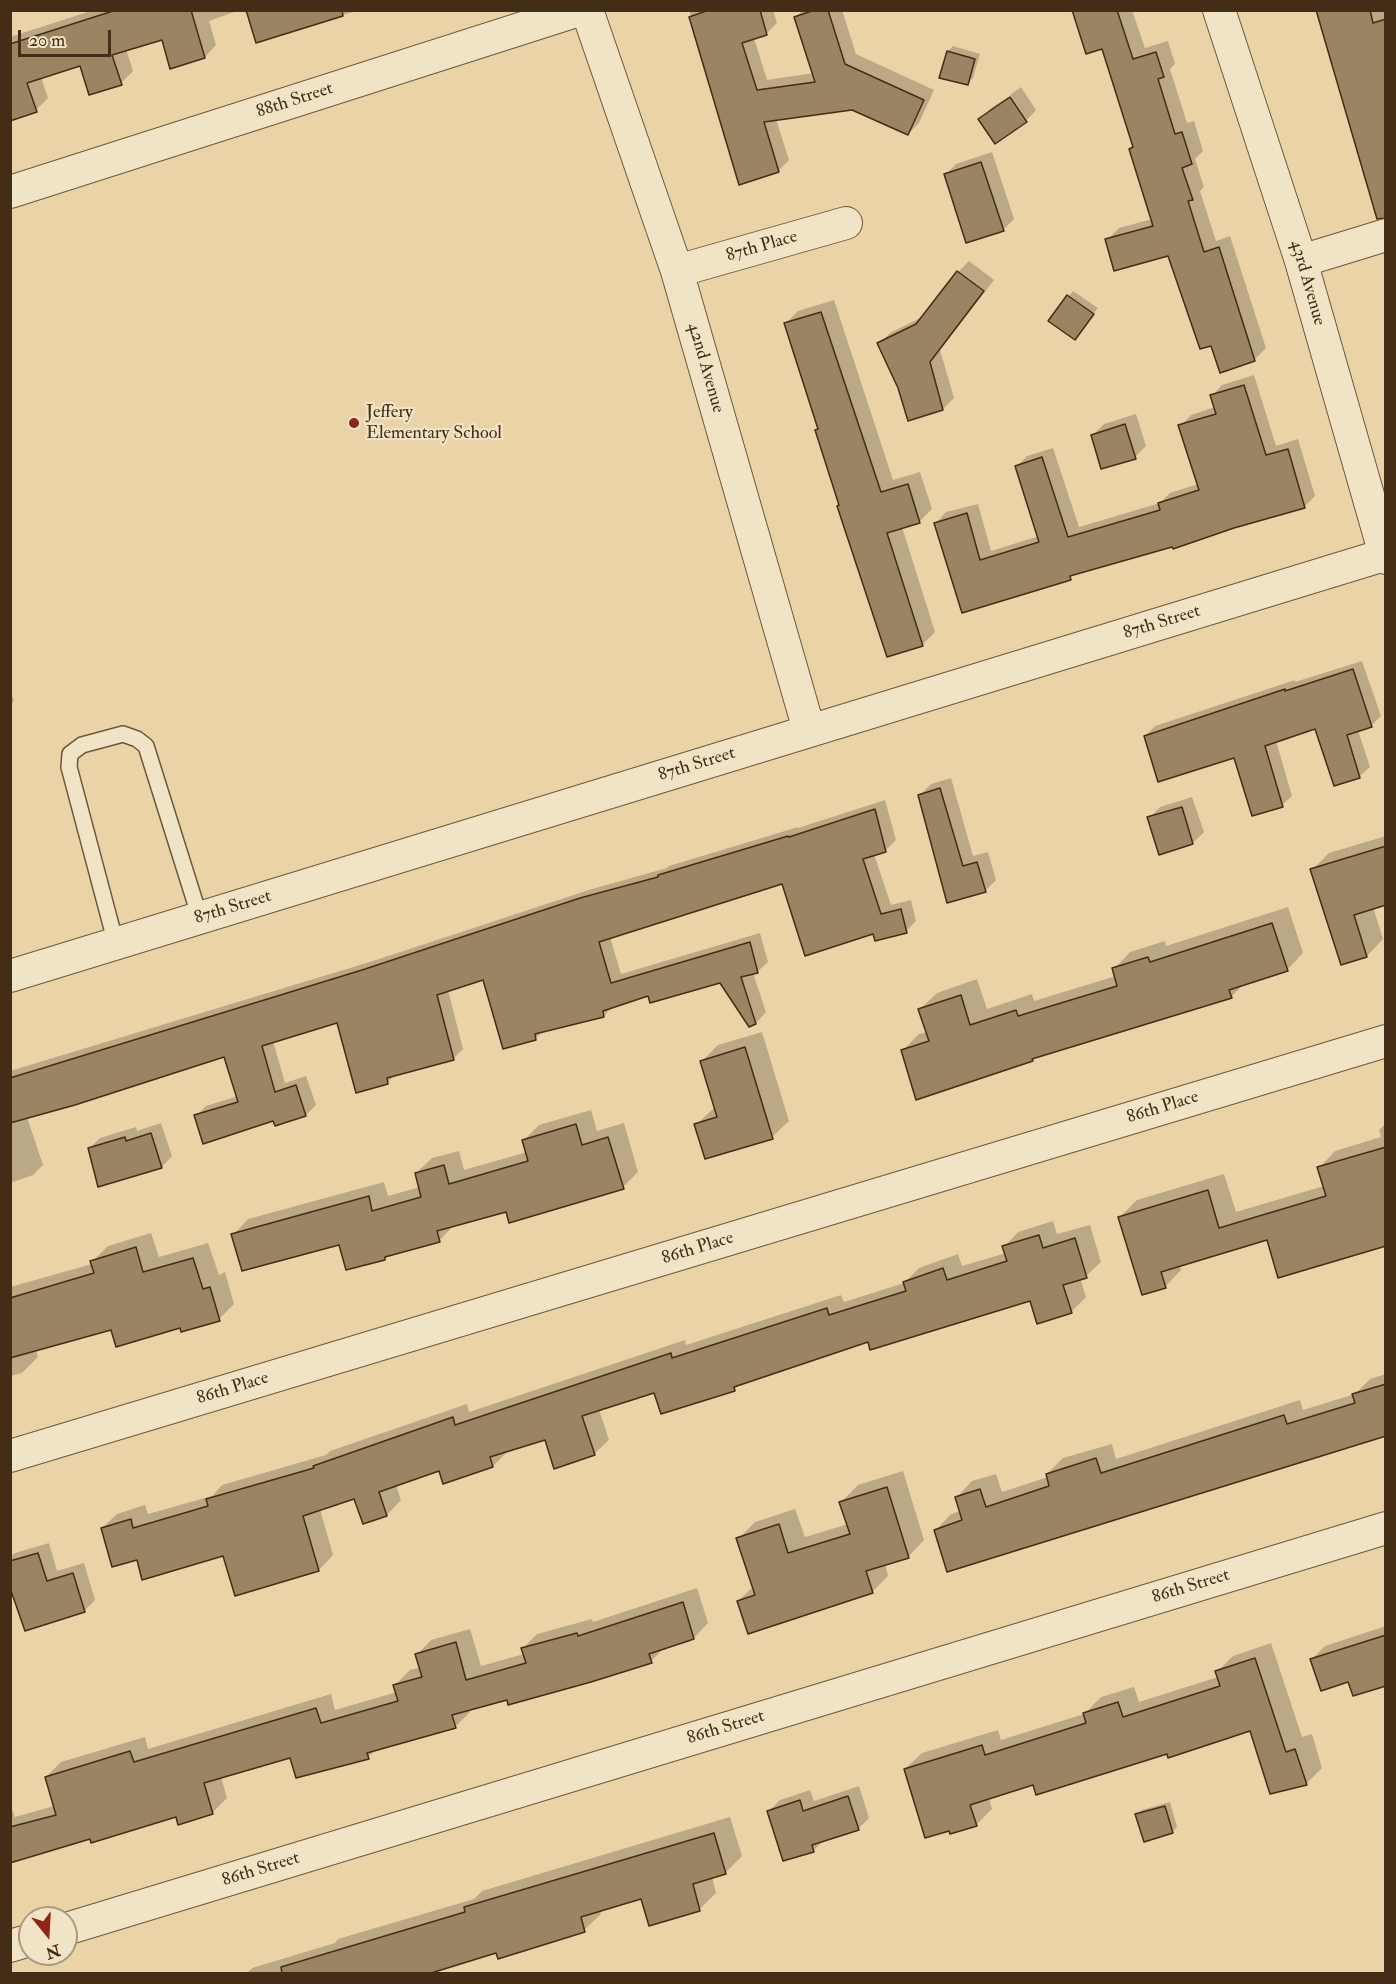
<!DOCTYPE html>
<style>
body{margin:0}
#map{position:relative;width:1396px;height:1984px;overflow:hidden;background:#ead4a7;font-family:"IM FELL Double Pica",serif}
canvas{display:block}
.frame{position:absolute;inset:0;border:12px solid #432d16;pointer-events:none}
.north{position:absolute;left:18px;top:1906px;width:60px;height:60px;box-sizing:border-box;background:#f1e3c6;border:2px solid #ab9a80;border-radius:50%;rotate:162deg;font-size:16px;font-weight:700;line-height:24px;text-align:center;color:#432d16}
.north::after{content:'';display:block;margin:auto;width:21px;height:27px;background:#8f2418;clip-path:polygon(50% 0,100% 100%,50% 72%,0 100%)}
.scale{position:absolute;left:18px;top:30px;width:93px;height:27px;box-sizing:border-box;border:3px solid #432d16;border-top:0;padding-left:8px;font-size:18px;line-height:21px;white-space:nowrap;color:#432d16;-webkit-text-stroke:4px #f1e3c6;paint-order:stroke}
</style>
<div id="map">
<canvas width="1396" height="1984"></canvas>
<div class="frame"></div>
<div class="north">N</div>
<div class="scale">20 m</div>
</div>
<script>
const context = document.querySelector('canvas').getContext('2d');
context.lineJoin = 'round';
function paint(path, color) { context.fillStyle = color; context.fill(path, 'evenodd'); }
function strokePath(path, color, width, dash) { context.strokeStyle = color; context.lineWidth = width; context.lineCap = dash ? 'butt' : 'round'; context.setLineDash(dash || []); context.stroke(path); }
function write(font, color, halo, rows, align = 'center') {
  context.font = font + ' "IM FELL Double Pica",serif'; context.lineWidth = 4.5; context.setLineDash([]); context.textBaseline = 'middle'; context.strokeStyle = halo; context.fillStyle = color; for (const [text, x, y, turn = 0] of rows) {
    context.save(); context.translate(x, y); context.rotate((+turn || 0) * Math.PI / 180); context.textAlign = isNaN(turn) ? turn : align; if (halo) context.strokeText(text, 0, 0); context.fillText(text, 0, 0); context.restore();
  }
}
paint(new Path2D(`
 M94,10H240L209,21L216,45L205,57L163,38L126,49L133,71L121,83L81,64L41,77L48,98L36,110L10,119V37Z
 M248,10H359L257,41Z
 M689,10H773L777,23L766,34L754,38L767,80L814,73L796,17L803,10H842L856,54L934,90L919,123L908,134L852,108L776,119L789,160L778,171L740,183Z
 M1073,10H1132L1145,48L1168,41L1175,64L1170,69L1187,123L1194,121L1203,151L1195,159L1204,187L1200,191L1216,241L1230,236L1266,348L1254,360L1212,344L1169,254L1107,240L1119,228L1152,219L1130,149L1134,146L1103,47Z
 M1316,10H1385L1386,175L1367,180Z
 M953,46L980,54L973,78L968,83L948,51Z
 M1021,87L1036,110L1027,120L1010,95Z
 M1008,97L1024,121L980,119L991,108Z
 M992,152L1014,219L1003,230L945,175L956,164Z
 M969,261L994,280L940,350L954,398L943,409L899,387L879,344L890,333L924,316L958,272Z
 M1073,291L1098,308L1075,338L1050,320Z
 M834,300L893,480L920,472L932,509L919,522L902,527L935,632L922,645L841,505L786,323L798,311Z
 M1254,375L1276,446L1298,439L1315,496L1304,507L1075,573L1070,578L963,611L936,523L946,512L978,504L991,551L1039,536L1016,467L1027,456L1053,448L1079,527L1160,503L1170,493L1198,484L1180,426L1191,415L1215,407L1212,396L1222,385Z
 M1136,414L1146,446L1135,457L1093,435L1104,424Z
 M1362,661L1381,716L1371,726L1358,730L1370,767L1360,776L1335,784L1316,728L1276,741L1292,796L1282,805L1235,756L1145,736L1155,726L1295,680V682Z
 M10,690L14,701L10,704Z
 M951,778L973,856L988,852L996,880L985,891L948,901L920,795L931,784Z
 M1192,797L1204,832L1193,843L1149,818L1160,807Z
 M885,800L896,840L886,850L874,854L891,905L911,900L916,921L906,931L874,933L783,882L610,937L621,974L760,933L768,962L758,971L753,973L766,1012L756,1023L750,1025L721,981L649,994L613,1006L604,1016L544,1030L536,1038L484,978L448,990L463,1049L453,1059L397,1073L387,1083L338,1021L273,1041L285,1083L306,1076L316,1105L306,1115L276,1124L274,1119L196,1116L206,1106L238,1096L225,1055L27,1117L43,1165L33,1175L10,1183V1071L373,961L592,889L667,868L669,866L798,827V828Z
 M1386,836V903L1373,907L1383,939L1367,956L1312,870L1329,853Z
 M1288,907L1303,953L1287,970L1245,983L1231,997L1036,1056L1032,1060L902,1051L919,1034L927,1032L920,1009L937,993L977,979L987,1009L1032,994L1034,1001L1116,976L1114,969L1130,952L1165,941L1166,946Z
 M762,1032L789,1121L772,1137L706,1157L696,1125L715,1107L701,1062L718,1045Z
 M591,1110L597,1131L624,1123L638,1172L623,1187L507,1210L455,1224L439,1241L390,1254L385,1259L340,1243L233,1235L248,1219L384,1182L388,1196L420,1187L416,1173L432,1158L459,1151L464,1170L527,1152L523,1141L539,1125Z
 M161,1123L172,1156L162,1167L89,1149L100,1138L136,1127L137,1131Z
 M1386,1123V1222L1268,1238L1180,1265L1181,1270L1165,1287L1120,1217L1137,1200L1224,1174L1236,1212L1324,1186L1319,1168L1335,1151L1381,1137L1379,1130Z
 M1053,1221L1057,1234L1090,1225L1101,1262L1086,1276L1080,1278L1086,1297L1071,1312L1031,1299L869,1340L741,1383L734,1390L655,1391L599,1409L609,1440L594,1454L546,1438L507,1452L493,1466L440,1470L396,1485L401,1500L387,1515L364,1523L355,1498L320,1509L333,1555L319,1570L236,1595L224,1554L138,1559L102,1528L117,1514L145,1505L148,1514L212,1496L222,1485L326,1455L330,1451L467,1404L469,1412L685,1340L686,1345L841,1295L844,1302L904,1283L919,1268L958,1254L962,1266L1006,1253L1004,1247L1018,1232Z
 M151,1233L159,1257L208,1243L219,1275L225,1272L234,1304L219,1319L181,1326L112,1329L36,1350L38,1357L22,1373L10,1376V1287L92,1264V1262L108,1246Z
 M1386,1374V1434L936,1530L951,1514L961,1511L957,1497L972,1481L996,1474L1002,1492L1048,1477L1047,1474L1063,1458L1112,1444L1116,1459L1300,1400L1303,1410L1355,1394L1370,1379Z
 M903,1471L924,1540L908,1557L885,1564L888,1576L872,1592L738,1601L754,1586L738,1539L755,1522L795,1509L805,1537L848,1524L841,1502L858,1485Z
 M49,1543L57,1571L84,1563L95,1600L84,1611L10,1584V1557L15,1553Z
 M697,1588L708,1623L694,1638L665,1647L651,1661L469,1709L470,1712L455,1727L377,1749L368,1757L291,1756L221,1777L227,1798L213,1812L179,1823L177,1815L91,1837L10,1861V1804L15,1817L54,1806L46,1777L61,1762L145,1737L148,1749L331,1694L335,1710L397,1692L395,1685L410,1670L421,1667L417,1655L431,1640L470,1629L481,1666L524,1654L523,1648L537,1634L592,1619L593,1622Z
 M1386,1626V1684L1349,1680L1312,1659L1325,1646Z
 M1271,1643L1302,1737L1312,1734L1322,1768L1306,1784L1251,1729L1168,1752L1034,1783L989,1798L992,1809L976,1825L905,1769L922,1753L998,1730L1001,1740L1084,1714L1101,1697L1134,1687L1139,1702L1218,1677L1217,1672L1233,1656Z
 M859,1786L869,1818L858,1829L824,1840L813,1851L769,1811L780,1800L810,1790L814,1801Z
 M1170,1802L1177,1827L1172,1832L1137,1815L1142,1810Z
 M730,1817L742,1856L725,1873L712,1877L716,1893L700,1909L650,1924L642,1898L600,1910L601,1914L584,1930L497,1952L422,1974H246L252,1968L335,1943L338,1939L474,1899L482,1891Z`), '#0003');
const building = new Path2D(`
 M116,10H191L205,58L170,69L162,40L112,55L122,85L89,95L80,66L27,83L37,112L10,121V44Z
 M246,10H342L343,16L256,43Z
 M709,10H760L767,35L742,43L757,90L815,82L794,17L815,10H828L845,64L924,100L908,135L852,110L764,122L779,172L739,185L689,17Z
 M1072,10H1117L1133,59L1156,52L1164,77L1158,79L1175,134L1182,132L1192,164L1182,168L1193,200L1188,201L1204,252L1219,247L1255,361L1220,373L1211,346L1200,349L1168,256L1114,271L1105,239L1153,226L1129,149L1133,147L1102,49L1086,54Z
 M1316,10H1370L1373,23L1386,19V218L1377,219Z
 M947,51L975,59L968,85L939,78Z
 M1010,97L1027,122L995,144L978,119Z
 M981,162L1004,231L966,243L944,174Z
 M957,271L984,291L930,362L943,410L908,421L898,388L877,343L916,324Z
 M1067,295L1094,314L1075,340L1048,321Z
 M821,312L881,492L908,484L920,523L887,533L923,646L887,657L837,506L839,505L815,430L818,429L784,323Z
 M1244,385L1266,455L1288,449L1305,508L1234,528L1173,549L1172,547L1070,576L1071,580L962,613L934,523L967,513L980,560L1039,542L1015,466L1042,457L1068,537L1160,510L1158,503L1199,490L1178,425L1216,414L1210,395Z
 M1125,424L1136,459L1101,469L1091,435Z
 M1353,669L1372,727L1347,735L1360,778L1334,786L1315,729L1265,746L1283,807L1252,816L1234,758L1158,782L1144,736L1285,689V691Z
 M940,788L963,866L977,862L986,892L947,903L918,795Z
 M1182,807L1193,844L1159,855L1147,817Z
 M875,809L886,852L863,859L881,914L901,909L907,933L875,941L873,934L805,956L782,884L599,942L611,983L750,942L758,973L741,977L756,1024L749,1027L720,983L650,1003L648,996L603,1011L604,1017L535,1034L536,1040L503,1049L483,980L437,995L454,1060L387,1078L388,1084L356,1093L337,1023L262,1046L275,1092L296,1085L306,1116L275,1126L273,1121L203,1144L194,1115L238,1102L224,1057L75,1105L10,1123V1078L362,970L580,898L658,877V875L788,836L789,837Z
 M1386,846V905L1354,915L1367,957L1341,965L1310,869Z
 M1272,923L1288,971L1229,990L1232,998L1032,1059L1033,1061L916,1100L901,1050L929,1041L918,1009L961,995L970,1025L1016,1010L1018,1016L1117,986L1112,968L1148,957L1150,962Z
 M745,1047L773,1139L705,1159L694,1124L717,1117L700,1061Z
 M576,1124L582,1145L608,1137L624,1189L509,1223L506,1212L437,1231L440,1242L385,1257V1260L346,1270L339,1245L242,1271L231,1234L369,1196L372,1211L421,1197L415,1173L444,1165L449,1184L528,1161L522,1140Z
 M151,1133L162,1168L98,1187L88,1148L125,1137L126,1141Z
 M1386,1147V1246L1278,1278L1267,1240L1161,1272L1166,1288L1142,1295L1118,1217L1208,1190L1219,1228L1326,1196L1317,1167Z
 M1039,1235L1043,1248L1075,1238L1087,1278L1063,1285L1072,1313L1037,1324L1030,1301L870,1350L868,1342L734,1387L735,1391L661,1414L654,1393L582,1416L595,1455L554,1469L545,1440L490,1457L493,1467L443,1484L439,1471L379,1492L387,1516L363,1524L354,1499L303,1516L319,1571L235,1596L223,1556L142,1580L137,1560L112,1567L101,1528L131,1519L133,1528L208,1506L206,1499L314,1468L313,1466L453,1417L455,1425L671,1353L672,1358L827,1308L829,1315L906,1291L903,1282L943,1268L947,1280L1007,1261L1002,1246Z
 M136,1247L143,1272L193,1258L203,1289L210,1287L220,1321L181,1332L180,1328L116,1347L111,1330L10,1358V1298L94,1273L90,1261Z
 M1386,1384V1436L947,1572L934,1530L962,1520L955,1497L980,1489L986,1507L1049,1486L1046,1474L1096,1458L1101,1473L1284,1415L1287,1424L1355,1403L1352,1394Z
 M887,1487L909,1558L866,1571L873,1593L748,1634L737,1601L755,1595L736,1538L779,1524L788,1553L850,1534L839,1502Z
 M38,1553L47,1581L73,1573L85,1612L25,1631L10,1588V1561Z
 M683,1602L694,1639L649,1654L652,1663L591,1682L508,1705L507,1700L452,1715L456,1728L367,1753L369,1759L296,1778L290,1758L204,1783L213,1814L178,1825L176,1817L91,1843L90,1839L10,1863V1827L56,1815L45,1777L130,1751L134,1762L316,1708L321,1723L398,1701L393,1685L422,1677L415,1654L456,1642L466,1680L526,1663L521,1648L577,1633L578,1636Z
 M1386,1635V1686L1353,1696L1348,1682L1321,1691L1310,1659Z
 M1255,1658L1286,1752L1295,1749L1307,1785L1270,1794L1250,1731L1168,1758L1167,1754L1036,1795L1033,1785L970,1805L977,1826L950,1834L949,1831L925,1838L904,1769L982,1745L985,1755L1086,1723L1083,1713L1118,1702L1123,1717L1220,1686L1215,1671Z
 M848,1796L859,1830L812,1845L814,1852L783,1861L767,1811L800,1800L803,1811Z
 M1165,1806L1173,1833L1144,1842L1135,1814Z
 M714,1833L726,1874L693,1884L700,1911L649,1926L641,1899L581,1917L585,1932L498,1959L496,1953L428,1974H282L281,1967L465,1912L464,1907Z`);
paint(building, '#9a8461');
strokePath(building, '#432d16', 1.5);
const lane = new Path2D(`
 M116,944L69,767L70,754L82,745L123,734L137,739L146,746L200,918`);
const street = new Path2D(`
 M587,10L677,271L809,730
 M1219,10L1301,261L1386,558
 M10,192L579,10
 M1301,261L1386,235
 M677,271L846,223
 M10,976L1384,555
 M10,1456L1386,1041
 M66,1929L1386,1528
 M10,1946L30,1940`);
strokePath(lane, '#6d573a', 18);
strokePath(street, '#6d573a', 34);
strokePath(lane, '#f1e3c6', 15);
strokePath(street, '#f1e3c6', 32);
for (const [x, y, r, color] of [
 [354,423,6,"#8f2418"]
]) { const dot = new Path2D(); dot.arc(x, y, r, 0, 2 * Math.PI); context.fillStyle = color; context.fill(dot); strokePath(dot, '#f1e3c6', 2); }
write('18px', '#432d16', '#f1e3c6', [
 ["88th Street",295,101,-18],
 ["87th Place",762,247,-16],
 ["43rd Avenue",1307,283,74],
 ["42nd Avenue",705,368,74],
 ["87th Street",1162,623,-17],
 ["87th Street",697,765,-17],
 ["87th Street",233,908,-17],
 ["86th Place",1163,1108,-17],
 ["86th Place",698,1249,-17],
 ["86th Place",233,1389,-17],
 ["86th Street",1191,1587,-17],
 ["86th Street",726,1728,-17],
 ["86th Street",261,1870,-17]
]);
write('18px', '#432d16', '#f1e3c6', [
 ["Jeffery",366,413],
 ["Elementary School",366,434]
], 'left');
</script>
